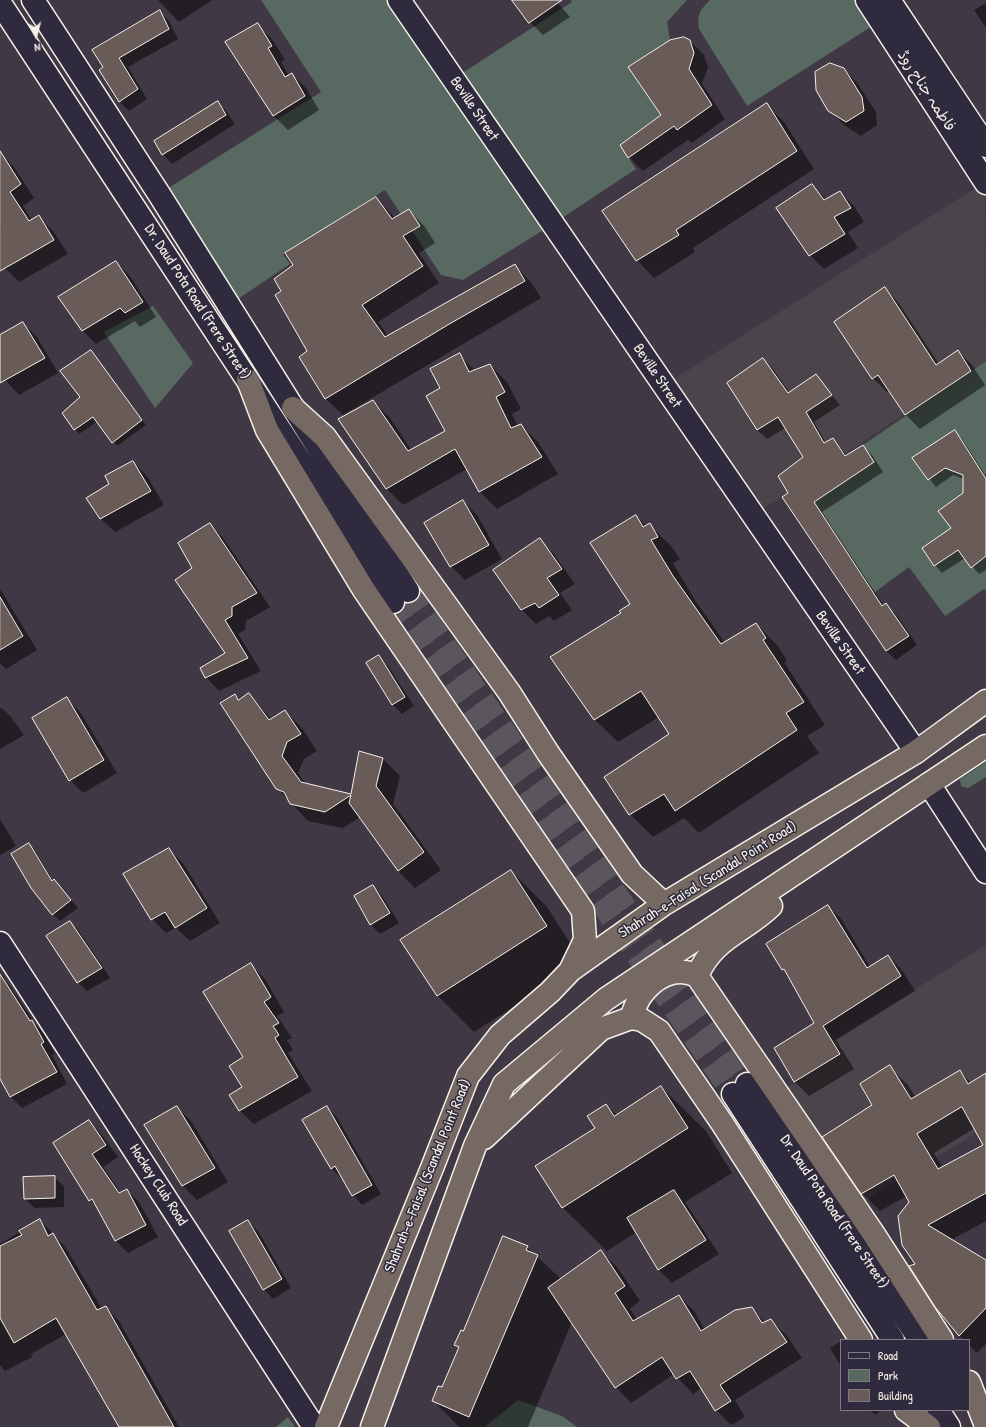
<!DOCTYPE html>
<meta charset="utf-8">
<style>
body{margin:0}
#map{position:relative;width:986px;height:1427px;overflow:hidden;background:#403945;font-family:"Patrick Hand",sans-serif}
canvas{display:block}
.legend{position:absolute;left:840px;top:1339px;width:130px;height:72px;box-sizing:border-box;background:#2f2a3d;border:1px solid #7e7a81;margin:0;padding:5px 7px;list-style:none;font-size:12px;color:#f4f1e8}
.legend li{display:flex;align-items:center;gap:8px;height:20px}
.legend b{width:20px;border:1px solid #7e7a81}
.north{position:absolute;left:16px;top:16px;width:40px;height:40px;-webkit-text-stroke:3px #2f2a3d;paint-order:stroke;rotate:173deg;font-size:11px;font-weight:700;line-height:16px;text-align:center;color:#f4f1e8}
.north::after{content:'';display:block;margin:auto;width:14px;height:18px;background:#f4f1e8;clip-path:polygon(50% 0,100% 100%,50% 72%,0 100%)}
</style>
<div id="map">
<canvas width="986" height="1427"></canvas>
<ul class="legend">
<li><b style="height:5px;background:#2f2a3d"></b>Road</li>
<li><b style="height:11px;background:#586961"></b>Park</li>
<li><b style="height:11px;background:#695c58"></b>Building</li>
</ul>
<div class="north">N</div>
</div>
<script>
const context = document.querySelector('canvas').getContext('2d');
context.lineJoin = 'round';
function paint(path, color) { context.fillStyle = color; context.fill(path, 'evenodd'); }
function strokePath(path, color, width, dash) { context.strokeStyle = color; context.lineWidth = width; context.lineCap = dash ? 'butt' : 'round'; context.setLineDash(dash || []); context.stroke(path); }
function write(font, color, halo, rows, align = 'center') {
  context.font = font + ' "Patrick Hand","Playpen Sans Arabic",sans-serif'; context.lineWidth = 3; context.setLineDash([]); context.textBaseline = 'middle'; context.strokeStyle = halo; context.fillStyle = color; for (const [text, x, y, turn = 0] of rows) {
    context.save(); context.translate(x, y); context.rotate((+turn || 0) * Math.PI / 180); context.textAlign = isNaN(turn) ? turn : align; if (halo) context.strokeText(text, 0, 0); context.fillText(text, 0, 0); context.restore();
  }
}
paint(new Path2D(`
 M985,182L986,360L752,516L663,386Z
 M986,945V1127L855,1207L778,1094L794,1082L840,1054L832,1041Z`), '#4c444b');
paint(new Path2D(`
 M261,0H399L453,79L572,2L571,0H687L667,22L670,40L628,67L661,115L620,145L636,169L553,224L463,280L441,275L385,190L283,254L290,264L229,305L159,194L321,92Z
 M710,0H866L880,21L747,106L699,29C697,14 700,10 710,0Z
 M153,306L193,363L155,408L104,332Z
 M986,361V591L984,589L945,616L909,567L875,592L869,585L814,502L874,462L863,445Z
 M986,762V777L968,788L961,786L960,779Z
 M518,1400L562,1416L577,1427H487L486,1426Z
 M288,1417L294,1425V1427H276Z`), '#586961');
paint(new Path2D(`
 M158,0H212L179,22Z
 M513,0H559L556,1L570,17L543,35L530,22Z
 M986,3V28L974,10Z
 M160,12L169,21L178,39L128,67L147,99L129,111L119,101L101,70Z
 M258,25L272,39L285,60L281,62L289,76L292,74L306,88L319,110L288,130L274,116L227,43Z
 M690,41L704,55L708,67L702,84L725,119L692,143L688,140L643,171L629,157L662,116Z
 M844,69L858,84L876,112L877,125L861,136L844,125L829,110Z
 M217,102L227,112L235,124L172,164L163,154L155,141Z
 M767,105L784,122L814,169L693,248L695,252L654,278L637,260Z
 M0,153L14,167L34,198L23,206L32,221L39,217L53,231L68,254L19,282L5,268L0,260Z
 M812,185L826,199L840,192L854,206L864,222L848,232L858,248L824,269L810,255Z
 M376,198L395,218L409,210L425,227L435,243L419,253L439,283L378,322L389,337L514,265L531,282L541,298L343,415L326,399L300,357L308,352L283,291L295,265Z
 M116,262L130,276L156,317L140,327L135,321L96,344L82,330Z
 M884,288L898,302L939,364L958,351L972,365L985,385L920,429L906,415L889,391L887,392L873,378Z
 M23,323L37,337L58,373L19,395L0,374V336Z
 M91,351L146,425L117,446L98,421L79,434L75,429Z
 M459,355L475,371L490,365L507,382L521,409L512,414L518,426L521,425L538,442L558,474L497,509L480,492L467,469L403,505L386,488L373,401L390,418L411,450L446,431L441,388Z
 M763,359L773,369L790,393L816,375L840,405L814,422L826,443L833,439L847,456L862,446L872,455L883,472L822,512L884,606L886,605L896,614L917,645L896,660L886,651L790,494L805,457L785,428L767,439L757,430L728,383Z
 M955,431L962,439L986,476V570L979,574L965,558L942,573L935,565L952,528L964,493V479L953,475L936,487L913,458Z
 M133,462L147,476L164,505L115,532L100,518L110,484Z
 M463,501L477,515L502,559L465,580L451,566Z
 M636,516L646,526L650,525L672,547L680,559L673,563L695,600L725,643L756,624L778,646L787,661L784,662L825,725L807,736L819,753L699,833L684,818L653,837L630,814L605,777L670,735L659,717L618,742L595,720L552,657L622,613L631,604Z
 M210,524L223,538L270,607L246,621L245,630L238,634L261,671L219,691L206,677L226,654L194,568Z
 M540,540L554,554L575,584L560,593L572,610L554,621L549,616L536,624L522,610L495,570Z
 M0,589L37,650L6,669L0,663Z
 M378,656L388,666L414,706L402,714L393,705L367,664Z
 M249,694L272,720L285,711L302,728L317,751L304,759L298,773L306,785L352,795L383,759L400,776L393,804L441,870L415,888L398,871L360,817L343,828L308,821L277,788L234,696L239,700Z
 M67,699L80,712L117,773L83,793L70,780Z
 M2,708L11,717L24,735L0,749V709Z
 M0,819L16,846L0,855Z
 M28,845L36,852L53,881L61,888L78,908L60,921L53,914Z
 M169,849L183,863L220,923L190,941L176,928L166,933L152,919Z
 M511,871L547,907L583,963L474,1032L438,996L402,940Z
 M373,886L382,896L399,923L380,934L371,925L356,896Z
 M828,906L842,920L870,967L888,956L902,970L915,991L836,1040L854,1069L809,1096L795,1082L775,1049L815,1024L789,975L783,969Z
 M70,922L79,931L110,978L87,991L78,982Z
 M251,965L265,979L284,1012L277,1016L292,1038L287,1040L293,1050L288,1053L312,1091L254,1124L239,1110L244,1087Z
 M0,972L36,1025L43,1032L55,1054L52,1055L67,1084L22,1108L11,1097L0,1078Z
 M889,1067L908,1085L916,1098L960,1071L971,1083L986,1074V1221L951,1240L986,1261V1344L977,1353L969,1345V1340H964L959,1335L916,1264L910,1202L907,1196L880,1211L862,1193L873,1105ZM975,1128L984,1146L943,1168L934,1153Z
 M661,1087L706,1131L732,1173L685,1202L719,1254L672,1283L658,1269L637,1232L607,1251L562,1207L606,1105L617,1115Z
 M177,1107L191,1121L228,1182L197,1200L183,1186Z
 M327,1107L336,1116L381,1194L362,1205L353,1195L342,1177L341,1178L331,1168Z
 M89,1121L101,1134L118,1157L103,1167L121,1193L127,1190L139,1202L158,1237L128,1253L116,1241L98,1208L90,1200Z
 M54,1177L64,1186V1207L35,1208L25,1199L24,1178Z
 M40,1220L66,1248L102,1309L106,1307L119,1321L179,1427H120L66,1334L31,1354L32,1357L5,1371L0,1365V1244Z
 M248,1221L258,1231L291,1288L273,1299L264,1289Z
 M527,1247L562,1280L601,1252L617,1267L640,1301L630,1309L637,1320L679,1296L694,1311L705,1330L752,1309L766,1323L771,1320L787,1336L802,1358L735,1400L745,1417L731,1425L716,1410L702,1388L693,1394L674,1374L631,1403L616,1387L572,1322L528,1427H459L433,1400L442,1389L459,1349L456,1345Z
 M841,1341V1366L830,1348Z
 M870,1410H882L875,1415Z`), '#0007');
const building = new Path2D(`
 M512,0H562L529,23Z
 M160,10L169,29L119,58L138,89L119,102L99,70L103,67L92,50Z
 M258,23L272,46L268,48L285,77L292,73L305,96L273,116L225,42Z
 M684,37L690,40L694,53L689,69L712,105L677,130L674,126L628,158L620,145L661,115L628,67L670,40Z
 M830,63L844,68L862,97L864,111L846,122L828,111L816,90L815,72Z
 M218,101L226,115L162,155L154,141Z
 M767,103L797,151L676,230L679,235L636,261L602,211Z
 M0,151L21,184L10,192L29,221L39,215L54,240L0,271Z
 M812,184L824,200L840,191L851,208L834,217L845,234L809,256L776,208Z
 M376,197L392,219L409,209L420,226L403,236L423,266L362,305L385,337L515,264L525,281L451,323L325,399L299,357L307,351L275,295L281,291L274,279L293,265L285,253Z
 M116,261L143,302L125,313L120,308L82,331L58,297Z
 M885,287L936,365L958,350L971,371L905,415L878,375L872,379L834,322Z
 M23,322L45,358L0,383V335Z
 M91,350L142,420L112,443L93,417L74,430L62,413L80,397L60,371Z
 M460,353L469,372L490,364L505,392L496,397L511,428L521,424L542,457L479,492L455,449L386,489L338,419L373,400L408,451L445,431L426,396L440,388L430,369Z
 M763,358L788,393L816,374L832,395L806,412L824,443L833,438L845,456L863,445L874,462L814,502L882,606L886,603L909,636L886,651L782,497L788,493L778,476L803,457L778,417L757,430L727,383Z
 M955,430L986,479V556L971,568L958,550L934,566L922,548L951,528L938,511L963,493V475L945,468L928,480L912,458Z
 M133,461L151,491L100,519L86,498L109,484L105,476Z
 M463,500L489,545L450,567L424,523Z
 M636,515L643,527L650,523L658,537L651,540L673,576L721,644L756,623L766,638L763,640L804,702L786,713L797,730L675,811L664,794L629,815L604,777L669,734L641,691L594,720L550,657L621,613L619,611L630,604L590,543Z
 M210,523L257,593L232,607V616L225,620L248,658L205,678L200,668L225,653L175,580L192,568L178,543Z
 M540,538L562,569L547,578L559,595L539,608L535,603L521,610L493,570Z
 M0,597L23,636L0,650Z
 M379,655L405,697L392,705L366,663Z
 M249,693L269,720L285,710L301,734L287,742L282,756L301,782L351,794L359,751L383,758L376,786L424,852L398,871L349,803L351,795L325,812L290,804L284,792L276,789L220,703L235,694L238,700Z
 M67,697L104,760L69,781L32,718Z
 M29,843L52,881L54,879L71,900L52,915L31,888L11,854Z
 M169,848L207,908L175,928L165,912L151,920L123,874Z
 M511,870L547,926L437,996L400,940Z
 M373,885L390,913L370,925L354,896Z
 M828,905L867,968L888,955L901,976L823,1026L840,1054L794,1082L774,1048L814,1023L784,969L782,970L766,944Z
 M70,921L102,968L77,983L46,936Z
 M251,963L271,997L264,1002L279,1023L273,1026L279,1035L275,1038L298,1077L239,1111L229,1095L242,1087L229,1066L243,1057L203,992Z
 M0,974L30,1021L32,1020L44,1042L41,1044L57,1072L10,1097L0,1079Z
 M890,1065L911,1099L960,1070L968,1084L986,1073V1193L928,1225L986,1260V1308L959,1336L935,1307L909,1266L915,1264L902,1245L898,1216L909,1202L894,1175L861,1194L822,1137L872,1105L860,1084ZM962,1107L983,1145L938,1169L917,1134Z
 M661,1086L688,1128L562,1208L535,1166L595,1128L587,1116L606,1104L614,1116Z
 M177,1106L215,1168L182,1186L144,1125Z
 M327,1106L372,1185L352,1196L335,1166L331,1169L302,1120Z
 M89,1120L106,1145L92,1154L119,1193L127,1189L146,1225L115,1241L92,1199L89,1201L53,1143Z
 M55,1176V1198L24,1199L23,1177Z
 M674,1190L706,1240L658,1270L627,1218Z
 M40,1219L48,1236L53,1233L97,1310L106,1306L174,1427H119L56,1318L14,1343L0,1318V1246L22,1235L19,1231Z
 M248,1220L282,1279L263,1290L229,1231Z
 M503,1236L528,1246L526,1250L538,1255L469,1417L432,1401L438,1386L442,1387L459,1347L454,1345L461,1330L463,1331Z
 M601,1250L625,1286L615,1293L633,1321L679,1295L701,1331L735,1310L752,1307L762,1323L771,1319L787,1342L720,1385L731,1401L715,1411L690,1371L676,1379L662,1357L615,1388L548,1288Z`);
paint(building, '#695c58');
strokePath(building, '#f4f1e8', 1);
strokePath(new Path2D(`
 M408,591L747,1084
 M393,602L733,1094`), '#5b555d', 22, [22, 11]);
const street = new Path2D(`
 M399,0L916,752
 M0,943L314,1427`);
const secondary = new Path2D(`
 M33,0L159,194L408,591
 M867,0L986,183
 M889,0L986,146
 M0,3L393,602
 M929,784L986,872
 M747,1084L920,1340
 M733,1094L893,1340
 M938,1410L949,1427`);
const highway = new Path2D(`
 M248,380L267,430L364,590L583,911L585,940L571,969
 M293,408L325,437L509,692L548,753L632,874L664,904
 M771,906C743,933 713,938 697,976L873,1233L942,1340
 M631,1018C634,1011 636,1003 640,997C653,978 675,965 697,976
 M484,1138L601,1029L631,1018L642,1020L659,1031L722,1123L861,1340
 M969,1382L986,1426
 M906,1410L929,1427
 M326,1427L432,1168L468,1076L500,1035L550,992L571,970L664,904L916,752L986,701
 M372,1427L475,1146L504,1084L606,999L986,746`);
strokePath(street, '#f4f1e8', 25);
strokePath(secondary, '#f4f1e8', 25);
strokePath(highway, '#f4f1e8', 25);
strokePath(street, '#2f2a3d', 22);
strokePath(secondary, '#2f2a3d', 22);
strokePath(highway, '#766964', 22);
write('15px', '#f4f1e8', '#2f2a3d', [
 ["فاطمہ جناح روڈ",926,91,57],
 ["Beville Street",474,109,56],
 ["Dr. Daud Pota Road (Frere Street)",197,302,57],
 ["Beville Street",657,376,56],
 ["Beville Street",840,643,55],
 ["Shahrah-e-Faisal (Scandal Point Road)",708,880,-32],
 ["Shahrah-e-Faisal (Scandal Point Road)",428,1176,-68],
 ["Hockey Club Road",158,1185,57],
 ["Dr. Daud Pota Road (Frere Street)",834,1212,56]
]);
</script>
